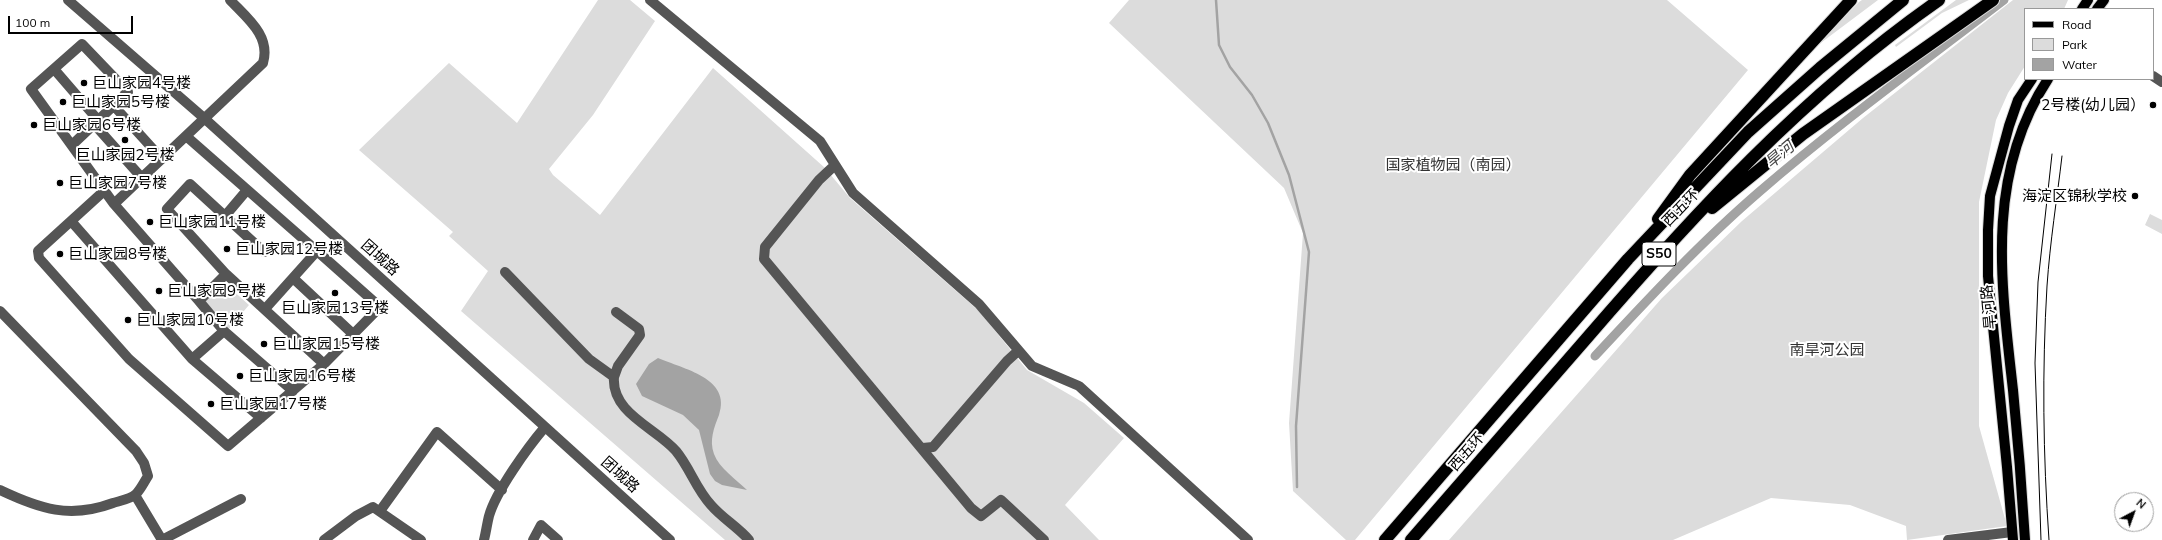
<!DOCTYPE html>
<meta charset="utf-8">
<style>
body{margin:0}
#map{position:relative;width:2162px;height:540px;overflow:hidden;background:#fff;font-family:Mulish,sans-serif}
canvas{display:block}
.legend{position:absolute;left:2024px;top:8px;width:130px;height:72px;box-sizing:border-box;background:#fff;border:1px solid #999;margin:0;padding:5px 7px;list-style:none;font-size:12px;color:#000}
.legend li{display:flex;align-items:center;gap:8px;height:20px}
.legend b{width:20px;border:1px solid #999}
.north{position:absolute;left:2114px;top:492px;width:40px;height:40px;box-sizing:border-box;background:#fff;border:1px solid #999;border-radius:50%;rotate:41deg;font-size:11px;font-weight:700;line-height:16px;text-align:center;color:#000}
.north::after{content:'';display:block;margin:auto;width:14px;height:18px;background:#000;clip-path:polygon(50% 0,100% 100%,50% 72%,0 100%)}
.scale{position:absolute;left:8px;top:16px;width:125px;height:18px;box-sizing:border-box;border:2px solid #000;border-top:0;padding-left:5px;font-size:12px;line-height:14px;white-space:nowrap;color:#000;-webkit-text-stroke:3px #fff;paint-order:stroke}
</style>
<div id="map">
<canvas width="2162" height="540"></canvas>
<ul class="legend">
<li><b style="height:5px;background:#000"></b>Road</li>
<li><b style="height:11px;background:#dcdcdc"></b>Park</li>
<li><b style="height:11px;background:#a3a3a3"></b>Water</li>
</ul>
<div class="north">N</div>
<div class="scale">100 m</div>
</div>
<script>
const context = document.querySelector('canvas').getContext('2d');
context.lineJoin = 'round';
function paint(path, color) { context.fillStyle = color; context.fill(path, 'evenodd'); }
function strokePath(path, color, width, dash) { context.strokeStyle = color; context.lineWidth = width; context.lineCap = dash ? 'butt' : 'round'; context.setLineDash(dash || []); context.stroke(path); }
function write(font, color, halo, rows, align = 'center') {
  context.font = font + ' Mulish,"Noto Sans SC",sans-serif'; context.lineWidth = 4; context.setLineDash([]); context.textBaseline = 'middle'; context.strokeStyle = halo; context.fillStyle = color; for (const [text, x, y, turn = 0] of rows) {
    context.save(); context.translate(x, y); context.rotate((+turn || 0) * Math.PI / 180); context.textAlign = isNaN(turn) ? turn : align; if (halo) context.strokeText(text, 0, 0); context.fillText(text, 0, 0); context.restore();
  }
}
paint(new Path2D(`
 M598,0H630L655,21L593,115L549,169L553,175L600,215L713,68L825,168L850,198L979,311L1027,370L1084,403L1124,438L1065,505L1099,540H725L461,311L488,271L449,236L453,232L359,150L449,63L517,123Z
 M1129,0H1667L1748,70L1355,540H1346L1293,491L1289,423L1303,233L1284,188L1109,23Z
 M1862,0H1878L1814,48L1859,2Z
 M1956,0H1969L1942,13L1896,47L1895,45Z
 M2013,0H2068L2064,9H2025V66L2008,93L1996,120L1979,202V426L2007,526L1907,540L1906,526L1850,505L1771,498L1673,540H1449L1662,298L1742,221L1863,118Z
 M2150,214L2162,220V234L2145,225Z
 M221,284L228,286L249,305L227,331L202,305Z`), '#dcdcdc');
paint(new Path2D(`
 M658,358C683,369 732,378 719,415C714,428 709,440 714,454C719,468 737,480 747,490L722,485L715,481L710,474L699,430L683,415L642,396L636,384L649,364Z`), '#a3a3a3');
strokePath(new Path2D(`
 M1216,0L1219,45L1230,67L1252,95L1268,123L1289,175L1309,252L1296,426L1297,487`), '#a3a3a3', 2.5);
strokePath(new Path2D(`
 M1595,356C1648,299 1701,242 1759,192C1838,124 1922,63 2004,0`), '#a3a3a3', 9);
const major = new Path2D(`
 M2082,9L2088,0
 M2097,9L2104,0
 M2013,540L2007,467L1988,276V230L1990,196L2009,126L2018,100L2032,79
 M2025,540C2022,490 2018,440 2013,390C2001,282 1985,175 2048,79`);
const highway = new Path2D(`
 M1712,208L1803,134L1993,0
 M1658,219L1690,175L1851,0
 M1385,540L1628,259L1748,132L1820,68L1903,0
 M1411,540C1470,473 1528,406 1586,339C1693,215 1804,94 1939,0`);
strokePath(major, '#dbdbdb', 12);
strokePath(highway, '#dbdbdb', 14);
strokePath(new Path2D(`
 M68,0L204,118L670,540
 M230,0C247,18 271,36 263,63L114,204L199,301L226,274L167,209L190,184L264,252
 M650,0L820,141L853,193L979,304L1032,366L1079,386L1248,540
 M54,69L98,120
 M2153,76L2162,82
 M114,106L162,159
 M94,124L142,178
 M186,136L317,251
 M72,145L128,92L82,44L31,89L114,204
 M835,165L819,180L765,247L764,259L971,508L981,516L1001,500L1044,540
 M104,191L38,251L39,258L129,359L228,446L324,364
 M225,216L247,190
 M71,221L192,359L261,418
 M505,272L589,359L614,377C611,413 656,428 676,451C690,468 696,489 711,505C722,518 738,527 749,540
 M226,274L324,364L380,307L317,251L265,309
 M293,278L354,335
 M199,301L224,331L293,391
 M0,311L136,451L144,463L148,476C144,482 141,489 136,494C131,499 119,501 113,503C70,519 40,509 0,490
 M192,359L224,331
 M614,377L618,366L640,335L639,329L616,312
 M923,448L933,447L1007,361L1018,351
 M135,495L162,540L241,499
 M380,511L437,432L502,490
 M324,540L356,516L373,507L421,540
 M484,540C486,532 487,524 489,516C496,491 528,447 545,427
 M533,540L541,525L558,540
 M1948,540L2012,532`), '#555', 10);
strokePath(major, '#000', 10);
strokePath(highway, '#000', 12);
strokePath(new Path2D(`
 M2041,540L2035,363L2038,282L2052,154
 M2049,540C2043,455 2042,370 2047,286C2050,242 2057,199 2062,156`), '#000', 1);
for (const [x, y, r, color] of [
 [84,83,4,"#000"],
 [63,102,4,"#000"],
 [2153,105,4,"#000"],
 [34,125,4,"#000"],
 [125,140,4,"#000"],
 [60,183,4,"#000"],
 [2135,196,4,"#000"],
 [150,222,4,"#000"],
 [227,249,4,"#000"],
 [60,254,4,"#000"],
 [159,291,4,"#000"],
 [335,293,4,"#000"],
 [128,320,4,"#000"],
 [264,344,4,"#000"],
 [240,376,4,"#000"],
 [211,404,4,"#000"]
]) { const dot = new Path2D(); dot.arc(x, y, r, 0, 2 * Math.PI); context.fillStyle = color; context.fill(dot); strokePath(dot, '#fff', 1.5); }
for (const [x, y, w] of [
 [1659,254,34]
]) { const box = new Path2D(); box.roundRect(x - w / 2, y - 12, w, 24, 3); context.fillStyle = '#fff'; context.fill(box); strokePath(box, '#000', 1); }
write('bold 14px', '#000', null, [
 ["S50",1659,254]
]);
write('15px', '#000', '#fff', [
 ["巨山家园4号楼",92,83],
 ["巨山家园5号楼",71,102],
 ["2号楼(幼儿园）",2145,105,"right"],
 ["巨山家园6号楼",42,125],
 ["巨山家园2号楼",125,155,"center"],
 ["巨山家园7号楼",68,183],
 ["海淀区锦秋学校",2127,196,"right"],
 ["巨山家园11号楼",158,222],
 ["巨山家园12号楼",235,249],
 ["巨山家园8号楼",68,254],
 ["巨山家园9号楼",167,291],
 ["巨山家园13号楼",335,308,"center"],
 ["巨山家园10号楼",136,320],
 ["巨山家园15号楼",272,344],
 ["巨山家园16号楼",248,376],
 ["巨山家园17号楼",219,404]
], 'left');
write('15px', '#333', '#fff', [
 ["国家植物园（南园）",1453,165],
 ["南旱河公园",1827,350]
]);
write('15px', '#000', '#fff', [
 ["西五环",1681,208,-46],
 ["团城路",380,258,42],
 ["旱河路",1989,307,-95],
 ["西五环",1467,452,-49],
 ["团城路",620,475,42]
]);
write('italic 16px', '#444', '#fff', [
 ["旱河",1780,155,-40]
]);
</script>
